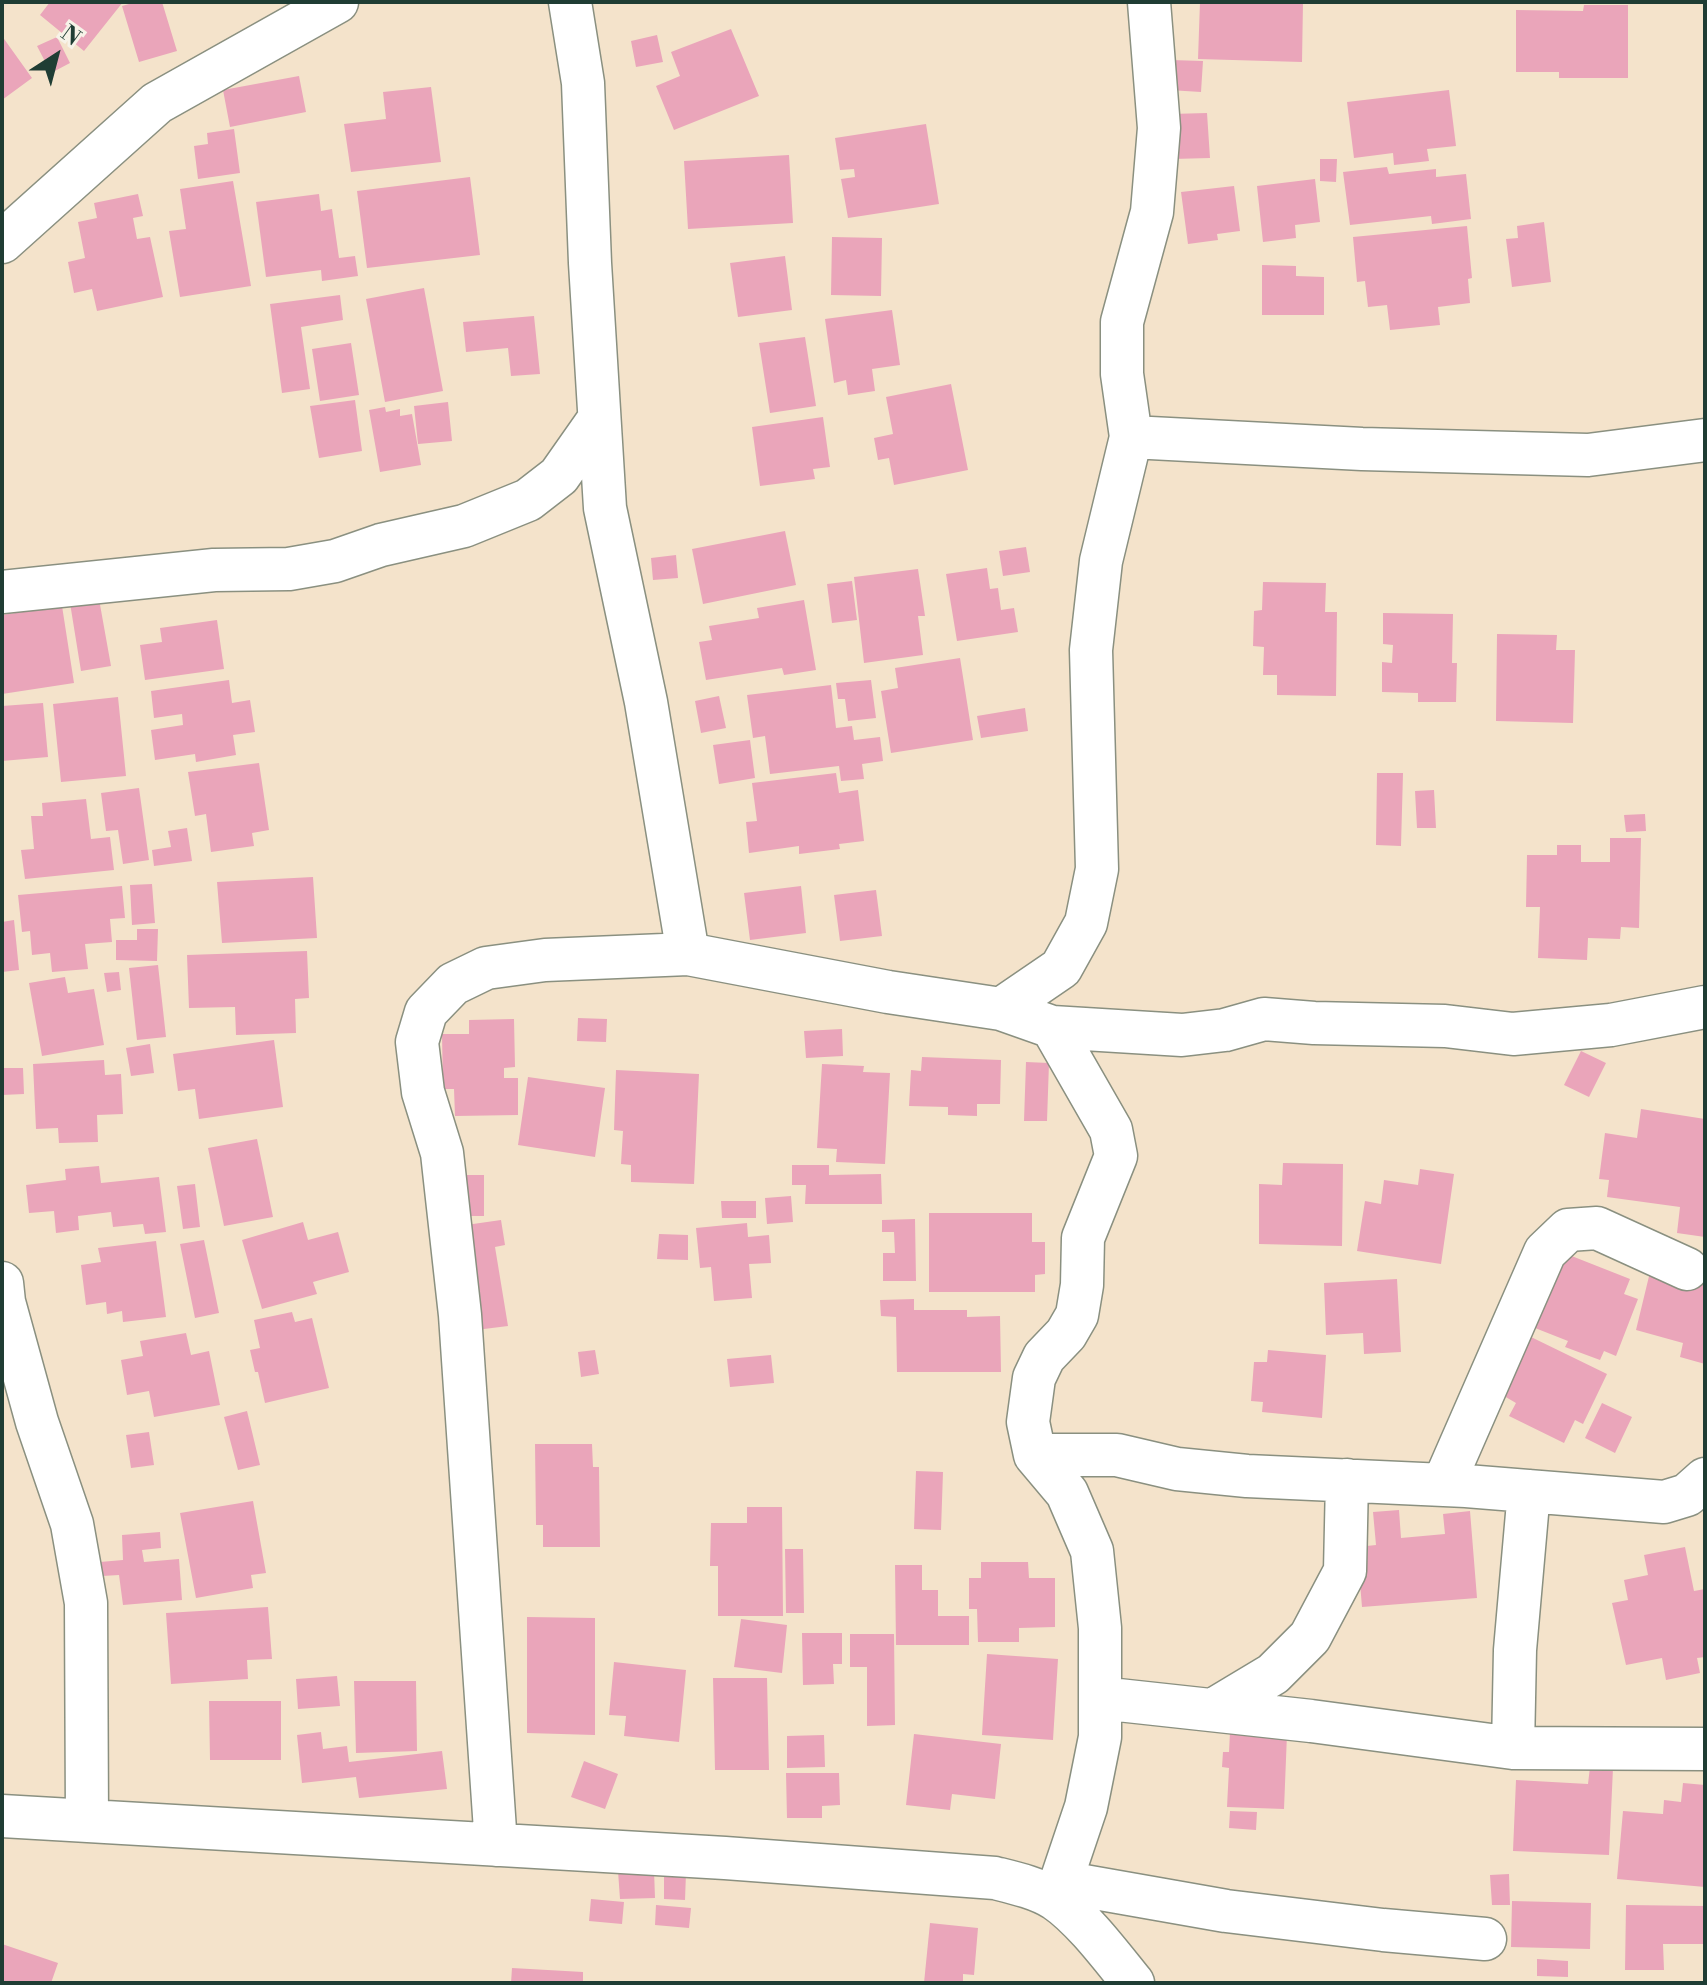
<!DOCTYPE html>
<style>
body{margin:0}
#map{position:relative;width:1707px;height:1985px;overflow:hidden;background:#f4e3cb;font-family:"Libre Bodoni",serif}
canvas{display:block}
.frame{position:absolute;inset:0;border:4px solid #1f3d34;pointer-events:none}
.north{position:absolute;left:16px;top:16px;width:80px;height:80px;-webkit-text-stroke:6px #f7f3e8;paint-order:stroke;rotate:36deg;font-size:22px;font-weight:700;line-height:32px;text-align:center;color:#1f3d34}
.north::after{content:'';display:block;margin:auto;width:28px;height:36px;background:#1f3d34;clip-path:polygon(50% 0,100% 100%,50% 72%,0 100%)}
</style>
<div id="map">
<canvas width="1707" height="1985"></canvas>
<div class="frame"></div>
<div class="north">N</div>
</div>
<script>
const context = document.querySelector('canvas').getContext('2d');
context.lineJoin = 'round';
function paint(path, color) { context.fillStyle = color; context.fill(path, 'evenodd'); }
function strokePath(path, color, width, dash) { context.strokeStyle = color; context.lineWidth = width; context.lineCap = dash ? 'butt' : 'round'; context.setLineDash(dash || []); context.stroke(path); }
paint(new Path2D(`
 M50,2H123L84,51L40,15Z
 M136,2H162L177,51L139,62L122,6Z
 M1200,2H1303L1302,62L1198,59Z
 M1584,5H1628V78H1559V72H1516V10L1583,11Z
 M731,29L759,96L674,130L656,86L680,76L671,52Z
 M657,35L663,62L636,67L631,41Z
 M2,36L32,78L2,100Z
 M57,37L70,63L51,73L37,46Z
 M1171,60L1203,61L1201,92L1169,90Z
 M299,76L306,112L230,127L223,90Z
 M431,87L441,162L351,172L344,124L386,119L383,92Z
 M1449,90L1456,146L1427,149L1429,161L1394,165L1393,153L1354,158L1347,102Z
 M1207,113L1210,158L1173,159L1171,114Z
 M926,124L939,204L848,218L841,179L855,177L854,169L840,170L835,138Z
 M234,129L240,173L198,179L194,146L208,144L207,133Z
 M789,155L793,223L688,229L684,161Z
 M1320,159H1337L1336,182L1320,181Z
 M1387,167L1389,174L1436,169V177L1466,174L1471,219L1432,224L1431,216L1350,225L1343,172Z
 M470,177L480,255L367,268L357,191Z
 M1315,179L1320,222L1295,225L1296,238L1263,242L1257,186Z
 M233,181L251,286L180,297L169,231L186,229L180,189Z
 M1234,186L1240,231L1217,234L1218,240L1188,244L1181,192Z
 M138,194L143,216L133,218L137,239L150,237L163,297L97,311L92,289L74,293L68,262L85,258L78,222L97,218L94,203Z
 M319,194L321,211L332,209L339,258L355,256L358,276L322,281L321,270L266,277L256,202Z
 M1544,222L1551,282L1512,287L1506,239L1518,238L1517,226Z
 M1467,226L1472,278L1468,279L1470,303L1438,307L1440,325L1390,330L1387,305L1368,307L1365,281L1357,282L1353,237Z
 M832,237L882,238L881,296L831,295Z
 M785,256L792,310L738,317L730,263Z
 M1262,265L1296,266V276L1324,277V315H1262Z
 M424,288L443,391L385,402L366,299Z
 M340,295L343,320L301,327L310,389L282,393L270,304Z
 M892,310L900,365L872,369L875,391L848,395L846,380L834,383L825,319Z
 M534,316L540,374L511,376L508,348L466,352L463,322Z
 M805,337L816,406L770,413L759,343Z
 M351,343L359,395L320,401L312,349Z
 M951,384L968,470L894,485L889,458L878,460L874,438L893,434L886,397Z
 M355,400L362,451L319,458L310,406Z
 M448,402L452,441L418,444L414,406Z
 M385,407L386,412L400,409V416L412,414L421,465L380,472L369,410Z
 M823,417L830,467L813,469L815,479L760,486L752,427Z
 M785,531L796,585L703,604L692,549Z
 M1026,547L1030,572L1003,576L999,551Z
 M676,555L678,578L653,580L651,558Z
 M987,568L990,589L998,588L1001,610L1014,608L1018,632L957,641L946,574Z
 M918,569L925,616H918L923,655L864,663L854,577Z
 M852,581L857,620L832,623L827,584Z
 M1263,582L1326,583L1325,612H1337L1336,696L1277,695V675H1263L1264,647L1253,646L1254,611L1262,610Z
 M99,599L111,666L81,671L70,603Z
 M804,600L816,670L784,675L782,668L706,680L699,642L712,640L709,626L759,618L757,608Z
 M62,606L74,683L2,694V615Z
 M1383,613L1453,614L1452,663H1457L1456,702H1418V693L1382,692V662L1392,663L1393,645L1383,644Z
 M217,620L224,669L145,680L140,645L162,642L160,628Z
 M1497,634L1557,635L1556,650H1575L1573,723L1496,721Z
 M960,658L973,740L891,753L881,691L898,688L895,668Z
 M229,680L232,703L250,700L255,732L233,735L236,755L196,762L195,754L155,760L151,730L183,725L182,714L154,718L151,691Z
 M871,680L876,718L848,721L845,699H838L836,683Z
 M831,685L836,728L852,726L854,740L880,737L883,761L862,764L864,779L841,781L839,766L770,774L765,736L753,738L747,695Z
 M719,696L726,728L701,733L695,701Z
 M118,697L126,776L61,782L53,704Z
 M43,703L48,757L2,761V706Z
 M1025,708L1028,731L981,738L977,716Z
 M750,740L755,778L719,784L713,745Z
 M259,763L269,830L252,833L254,846L211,852L206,814L195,816L188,772Z
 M836,773L839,793L858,790L864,841L839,844L840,849L799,854V846L749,853L746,822L757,821L752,783Z
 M1377,773H1403L1401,846L1376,845Z
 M139,788L149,860L123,864L118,830L106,831L101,793Z
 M1434,790L1436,828H1417L1415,791Z
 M86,799L91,839L110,837L114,870L25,879L21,850L34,849L31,816H43L42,803Z
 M1645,814L1646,831L1626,832L1624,815Z
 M187,828L192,861L154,866L152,850L171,847L168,831Z
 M1610,838H1641L1639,928L1621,927L1620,939L1588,938L1587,960L1538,958L1540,907H1526L1527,855H1557V845H1581V862H1610Z
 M313,877L317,938L222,943L217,882Z
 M152,884L155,923L132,925L130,885Z
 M122,886L125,918L110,919L112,942L85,944L88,969L52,972L50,953L32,955L30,931L22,932L18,895Z
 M801,886L806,933L750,940L744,893Z
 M876,890L882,936L840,941L834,895Z
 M14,920L19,970L2,972V922Z
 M137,929H158L157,961L116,960V940H137Z
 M307,951L309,998L295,999L296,1033L236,1035L235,1007L189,1008L187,955Z
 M158,965L166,1037L137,1040L129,968Z
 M119,972L121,990L107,992L104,973Z
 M65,977L68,993L94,989L104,1045L42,1056L29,983Z
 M578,1018L607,1019L606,1042L577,1041Z
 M514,1019L515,1067L504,1068V1078H518V1115L455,1116L454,1089H443L442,1034H469V1020Z
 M842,1029L843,1056L806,1058L804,1031Z
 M274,1040L283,1107L199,1119L195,1089L178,1091L173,1054Z
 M150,1044L154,1073L131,1076L126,1048Z
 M1581,1051L1606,1063L1589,1097L1564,1085Z
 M922,1057L1001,1060L1000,1104H977V1116L948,1115V1107L909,1106L911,1070L921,1071Z
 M104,1060L105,1075L121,1074L123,1114L97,1115L98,1142L59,1143L58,1128L36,1129L33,1064Z
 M1026,1062L1049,1063L1047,1121H1024Z
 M822,1064L864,1066L863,1072L890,1073L885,1164L836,1162L837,1149L817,1148Z
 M2,1068H23L24,1094L2,1095Z
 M616,1070L699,1074L694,1184L631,1182V1165L621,1164L623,1131L614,1130Z
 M528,1077L605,1088L595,1157L518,1145Z
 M1641,1109L1705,1119V1237L1677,1233L1680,1207L1607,1197L1609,1180L1599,1179L1605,1133L1637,1138Z
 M257,1139L273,1217L224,1226L208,1148Z
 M1283,1163L1343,1164L1342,1246L1259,1244V1184L1282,1185Z
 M792,1165H829V1175L881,1174L882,1204H805L806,1185H792Z
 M99,1166L101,1183L159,1177L166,1232L145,1234L143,1224L113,1227L111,1212L78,1216L79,1230L56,1233L54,1211L29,1213L26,1185L66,1180L65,1169Z
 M1420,1169L1454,1174L1441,1264L1357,1251L1365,1201L1381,1204L1384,1180L1418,1185Z
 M454,1175H484V1216H455Z
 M195,1184L200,1227L183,1229L177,1186Z
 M791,1196L793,1222L767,1224L765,1198Z
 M721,1201H756V1218H722Z
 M929,1213H1032V1242H1045V1274L1035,1275V1292H929Z
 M915,1219L916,1281H883V1253H895L894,1232H882V1220Z
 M501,1220L505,1245L495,1247L508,1326L476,1330L459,1226Z
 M303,1222L308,1240L338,1232L349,1272L313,1282L317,1294L262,1309L242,1240Z
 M747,1223L748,1237L769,1235L771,1263L749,1264L752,1298L714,1301L711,1267L700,1268L696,1228Z
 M659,1234L688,1235V1260L657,1259Z
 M204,1240L219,1313L195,1318L180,1244Z
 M156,1241L166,1317L123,1322L122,1311L107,1314L106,1302L86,1305L81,1265L101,1262L98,1248Z
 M1564,1253L1630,1279L1624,1294L1638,1299L1616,1356L1604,1351L1600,1360L1565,1347L1568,1341L1535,1328Z
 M1651,1268L1705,1282V1364L1680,1357L1683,1343L1636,1330Z
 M1397,1279L1401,1352L1364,1354L1363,1333L1326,1335L1324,1283Z
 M914,1299V1310H967V1317L1000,1316L1001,1372H897L896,1317L881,1316L880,1300Z
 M292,1312L295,1322L312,1318L329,1388L265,1403L258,1372H255L250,1350L260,1348L254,1320Z
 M186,1333L191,1355L209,1351L220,1405L154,1417L149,1391L127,1395L121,1360L143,1356L140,1341Z
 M1531,1337L1607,1374L1583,1424L1575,1420L1564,1443L1509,1416L1516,1403L1504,1396Z
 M595,1350L599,1374L581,1377L578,1352Z
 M1268,1350L1326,1355L1322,1418L1262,1412L1263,1402L1251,1401L1254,1362H1267Z
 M771,1355L774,1383L730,1387L727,1359Z
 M1602,1403L1632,1417L1615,1453L1585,1438Z
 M247,1411L260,1465L238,1470L224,1417Z
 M149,1432L154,1465L131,1468L126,1435Z
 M535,1444H592L593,1467H599L600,1547H543V1525H536Z
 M916,1471L943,1472L941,1530L914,1529Z
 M253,1501L266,1573L251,1575L253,1588L196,1598L180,1513Z
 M747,1507H782L783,1616H718V1566H710L711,1523H747Z
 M1399,1510L1401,1538L1445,1534L1443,1514L1470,1511L1477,1598L1362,1607L1357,1547L1376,1545L1373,1512Z
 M160,1532L161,1548L142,1550L144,1562L179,1559L182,1600L123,1605L119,1575L102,1576L100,1562L123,1560L122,1535Z
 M1685,1547L1694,1591L1705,1589V1657L1697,1658L1700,1673L1666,1680L1662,1658L1626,1665L1612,1603L1628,1600L1624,1580L1648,1575L1644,1555Z
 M785,1549H803L804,1613H786Z
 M981,1562H1028L1029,1578H1055V1627L1019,1628V1642H978L977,1609H969V1578H981Z
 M895,1565H922V1590H938V1616H969V1645H896Z
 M268,1607L272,1659L247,1660L248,1679L171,1684L166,1613Z
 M527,1617L595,1618V1735L527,1733Z
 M741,1619L787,1625L782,1673L734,1667Z
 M802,1633H842V1664H833L834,1684L803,1685Z
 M850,1634H894L895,1725L867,1726V1667H850Z
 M987,1654L1058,1659L1053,1740L982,1735Z
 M614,1662L686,1670L679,1742L624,1736L626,1716L609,1715Z
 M337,1676L340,1706L298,1709L296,1679Z
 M713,1678H767L769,1770H715Z
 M354,1681H416L417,1751L356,1753Z
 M209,1701H281V1760H210Z
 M321,1732L323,1749L347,1746L349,1762L442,1751L447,1789L359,1798L356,1777L302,1783L297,1735Z
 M1230,1732L1287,1734L1284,1809L1227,1807L1229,1768L1222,1767L1223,1752H1229Z
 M914,1734L1001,1744L995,1799L952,1794L950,1810L906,1805Z
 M824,1735L825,1767L787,1768V1736Z
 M584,1761L618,1774L605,1809L571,1797Z
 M1590,1767L1613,1768L1609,1855L1513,1851L1516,1780L1588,1784Z
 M786,1773H839L840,1805L822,1806V1818H787Z
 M1683,1783L1705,1785V1887L1617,1879L1623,1811L1663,1814L1664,1800L1681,1802Z
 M1230,1811L1257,1812L1256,1830L1229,1828Z
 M654,1870L655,1898L620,1899L618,1871Z
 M664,1873H686L685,1900L664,1899Z
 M1509,1874L1510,1905H1492L1490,1875Z
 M591,1899L624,1902L622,1924L589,1921Z
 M1512,1901L1591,1903L1590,1949L1511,1947Z
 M656,1905L691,1908L689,1928L655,1925Z
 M1626,1905L1705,1906V1944H1663L1664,1970H1625Z
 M930,1923L978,1928L974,1975L963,1974V1983H924Z
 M2,1944L58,1963L51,1983H2Z
 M1537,1959L1568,1961V1977L1537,1976Z
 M512,1968L583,1972V1983H511Z`), '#eaa5ba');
const minor = new Path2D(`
 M570,2L583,83L590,263L605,508L646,702L688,954
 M2,242L157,103L337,2
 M1131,437L1362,449L1588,455L1705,440
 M2,592L214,570L289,569L335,561L381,545L464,526L528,500L559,476L599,419
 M1001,1009L1061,968L1086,923L1097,869L1091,650L1101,561L1131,437L1122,374V322L1152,212L1159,128L1149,2
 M1052,1027L1111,1130L1116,1156L1083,1238L1082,1285L1077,1315L1066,1334L1044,1357L1034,1378L1028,1422L1035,1455L1067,1493L1092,1551L1100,1628V1737L1086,1807L1055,1899
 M2,1283L4,1302L37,1422L72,1524L86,1603L87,1821
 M1035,1455H1117L1177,1469L1247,1476L1466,1486L1664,1502L1687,1495L1705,1479
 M1443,1485L1545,1252L1568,1230L1597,1228L1687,1269
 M1100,1698L1311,1721L1513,1748L1705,1749
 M1213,1710L1273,1674L1310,1637L1345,1571L1347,1480
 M1513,1748L1515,1650L1529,1491
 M2,1816L725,1858L995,1878C1015,1883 1037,1888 1055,1899C1083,1918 1111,1956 1133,1983
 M496,1845L460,1315L442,1153L423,1092L417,1042L426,1012L453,984L486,968L545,960L688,954L888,992L1001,1009L1052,1027L1182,1035L1225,1030L1264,1019L1314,1023L1445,1026L1513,1034L1611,1025L1705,1007
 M1061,1882L1226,1911L1383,1930L1485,1939`);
strokePath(minor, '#8a9080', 45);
strokePath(minor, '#fff', 42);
</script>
